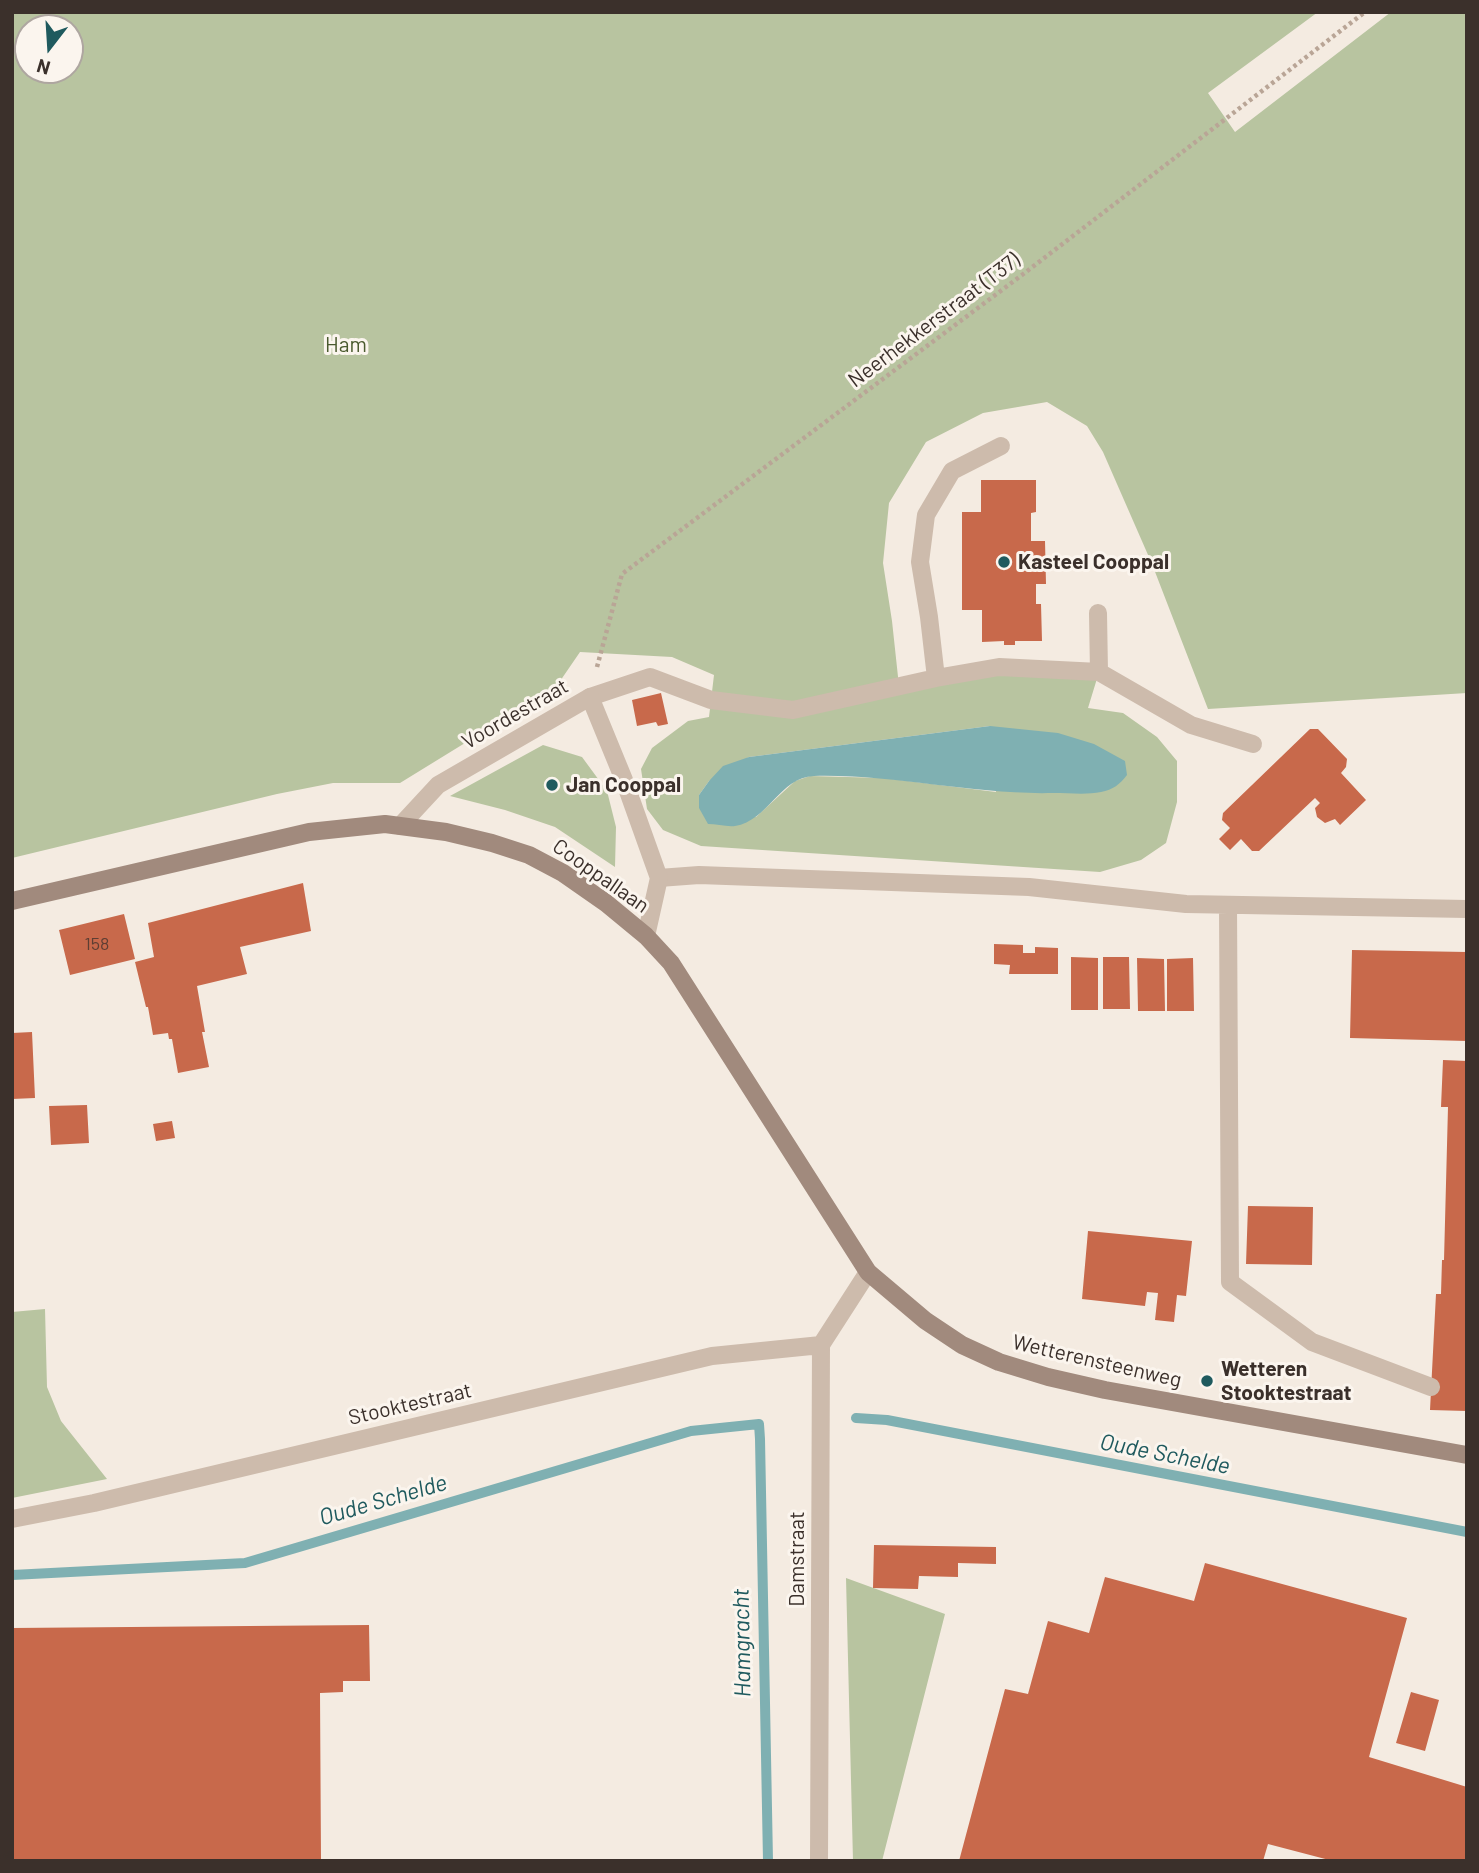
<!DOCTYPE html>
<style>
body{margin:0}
#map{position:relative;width:1479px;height:1873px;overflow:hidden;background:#f4ebe1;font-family:Barlow,sans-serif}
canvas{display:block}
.frame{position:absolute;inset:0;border:14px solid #3b302b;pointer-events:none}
.north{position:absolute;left:14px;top:14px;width:70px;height:70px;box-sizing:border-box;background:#fbf5ee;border:2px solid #aea6a0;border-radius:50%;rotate:197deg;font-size:19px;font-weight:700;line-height:28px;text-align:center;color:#3b302b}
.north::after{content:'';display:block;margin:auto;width:24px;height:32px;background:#1f5a5e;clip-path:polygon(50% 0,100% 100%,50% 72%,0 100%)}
</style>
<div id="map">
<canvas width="1479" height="1873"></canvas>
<div class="frame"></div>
<div class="north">N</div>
</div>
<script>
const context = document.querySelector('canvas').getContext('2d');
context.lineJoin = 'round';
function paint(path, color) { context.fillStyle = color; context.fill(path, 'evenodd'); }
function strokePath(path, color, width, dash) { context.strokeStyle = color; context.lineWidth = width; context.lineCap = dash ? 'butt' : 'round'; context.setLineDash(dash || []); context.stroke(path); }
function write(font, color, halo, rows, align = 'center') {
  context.font = font + ' Barlow,sans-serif'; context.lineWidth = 6; context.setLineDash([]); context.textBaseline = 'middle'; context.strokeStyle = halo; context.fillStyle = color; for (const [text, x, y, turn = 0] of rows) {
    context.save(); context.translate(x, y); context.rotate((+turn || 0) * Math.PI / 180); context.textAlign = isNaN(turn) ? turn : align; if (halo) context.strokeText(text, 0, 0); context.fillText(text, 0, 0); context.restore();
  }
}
paint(new Path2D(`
 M12,12H1318L1208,93L1235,132L1391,12H1467V693L1208,709L1152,564L1103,452L1087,426L1047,402L983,413L926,442L889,503L883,563L892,621L899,686L936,678L1099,672L1088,708L1123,713L1157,737L1177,761V802L1166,843L1141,860L1100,872L701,846L663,830L647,809L641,769L652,748L688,721L709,717L714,675L672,657L580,652L556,687L400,783H333L277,794L12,858ZM28,28H70V70H28ZM990,726L996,792L884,778L810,776L795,781L756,817L699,808V795L709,781L749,757Z
 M543,745L582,757L607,791L616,827L615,867L555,827L505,810L450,796Z
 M45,1309L47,1387L61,1421L107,1479L12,1498V1312Z
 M846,1578L945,1614L882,1861H853Z`), '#b8c4a0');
paint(new Path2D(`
 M990,726L1058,733L1094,744L1125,761L1127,775C1120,784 1113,790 1101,792C1087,795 1069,793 1053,793C973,795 894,774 814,776C780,777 768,821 735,826C727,827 716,824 708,824L699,808V795L709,781L723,766L749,757Z`), '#7fb0b2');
strokePath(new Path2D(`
 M856,1418L887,1420L1467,1532
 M12,1575L245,1563L691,1431L759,1424L760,1439L768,1861`), '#7fb0b2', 10);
paint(new Path2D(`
 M981,480H1036V512L1031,513V541H1045L1046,584H1036V604H1041L1042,641H1015V645H1004V641L982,642V610H962V512H981Z
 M661,693L668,724L658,726L656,722L637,726L632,700Z
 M1310,729H1318L1347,759L1346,767L1341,773L1366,800L1340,825L1335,819L1325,823L1317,817L1315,808L1320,803L1315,798L1259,851H1252L1241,839L1230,850L1219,839L1230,828L1222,820L1223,813Z
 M303,883L311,931L240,947L247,974L197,986L205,1032H202L209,1067L178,1073L172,1039H169L168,1033L153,1035L148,1007H146L135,962L154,957L148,923Z
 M124,914L135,959L70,975L59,930Z
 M994,944L1023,945V953H1035V947L1058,948V974H1009L1010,965L994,964Z
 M1352,950L1467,952V1041L1350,1038Z
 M1071,957L1098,958V1010H1071Z
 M1103,957H1129L1130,1009H1103Z
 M1137,958L1164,959L1165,1011H1138Z
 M1193,958L1194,1011H1167V959Z
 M32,1032L35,1098L12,1099V1033Z
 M1443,1060L1467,1061V1411L1430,1410L1436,1294H1441L1442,1260H1444L1448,1107H1441Z
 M87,1105L89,1143L51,1145L49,1106Z
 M172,1121L175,1138L156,1141L153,1124Z
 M1248,1206L1313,1207L1312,1265L1246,1264Z
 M1088,1231L1192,1241L1186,1296L1177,1295L1174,1322L1155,1320L1158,1293L1147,1292L1145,1306L1082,1299Z
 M874,1545L996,1547V1564L958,1563V1577L919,1576L918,1589L873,1588Z
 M1205,1563L1407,1618L1369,1757L1467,1787V1861H1333L1268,1844L1263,1861H959L1005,1689L1028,1694L1048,1621L1089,1633L1105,1577L1194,1601Z
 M369,1625L370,1681H343V1692L320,1693L321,1861H12V1628Z
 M1411,1692L1439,1700L1425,1751L1396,1743Z`), '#c8694b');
strokePath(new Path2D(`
 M597,667L622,574L1022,275L1365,12`), '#b9a596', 4.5, [3.5, 3.5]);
strokePath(new Path2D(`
 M1001,446L952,471L926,515L920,562L929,617L936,678L999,667L1099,672L1191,725L1253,744
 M1098,613L1099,672
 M590,697L650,677L711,700L793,710L936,678
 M659,878L699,875L1029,887L1186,904L1467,909
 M1228,905L1230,1282L1312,1342L1431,1387`), '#cdbbac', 18);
strokePath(new Path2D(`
 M400,826L438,785L590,697L624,780L659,878L646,936
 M12,1519L94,1503L712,1356L821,1345
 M819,1861L821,1345L868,1272`), '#cdbbac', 18);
strokePath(new Path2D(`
 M12,901L309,832L385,824L446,832L492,843L529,855L563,873L606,903L646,936L671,963L868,1272L926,1321L962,1345L999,1362L1048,1377L1105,1390L1467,1455`), '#a18a7d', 18);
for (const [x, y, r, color] of [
 [1004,562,7,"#1f5a5e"],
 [552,785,7,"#1f5a5e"],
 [1207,1381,7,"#1f5a5e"]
]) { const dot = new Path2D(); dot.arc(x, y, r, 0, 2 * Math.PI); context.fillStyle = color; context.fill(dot); strokePath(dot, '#fbf5ee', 2.5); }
write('18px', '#5e3e33', null, [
 ["158",97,944]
]);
write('21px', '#3b302b', '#fbf5ee', [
 ["Neerhekkerstraat (T37)",934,320,-37],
 ["Voordestraat",515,714,-30],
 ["Cooppallaan",601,876,35],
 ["Wetterensteenweg",1097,1361,13],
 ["Stooktestraat",410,1404,-13],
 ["Damstraat",797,1559,-90]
]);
write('21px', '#4a5a2e', '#fbf5ee', [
 ["Ham",346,345]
]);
write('bold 21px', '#3b302b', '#fbf5ee', [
 ["Kasteel Cooppal",1018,562],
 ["Jan Cooppal",566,785],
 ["Wetteren",1221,1369],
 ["Stooktestraat",1221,1393]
], 'left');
write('italic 23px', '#1f5a5e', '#fbf5ee', [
 ["Oude Schelde",1165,1454,11],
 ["Oude Schelde",383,1500,-16],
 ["Hamgracht",742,1643,-91]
]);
</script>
